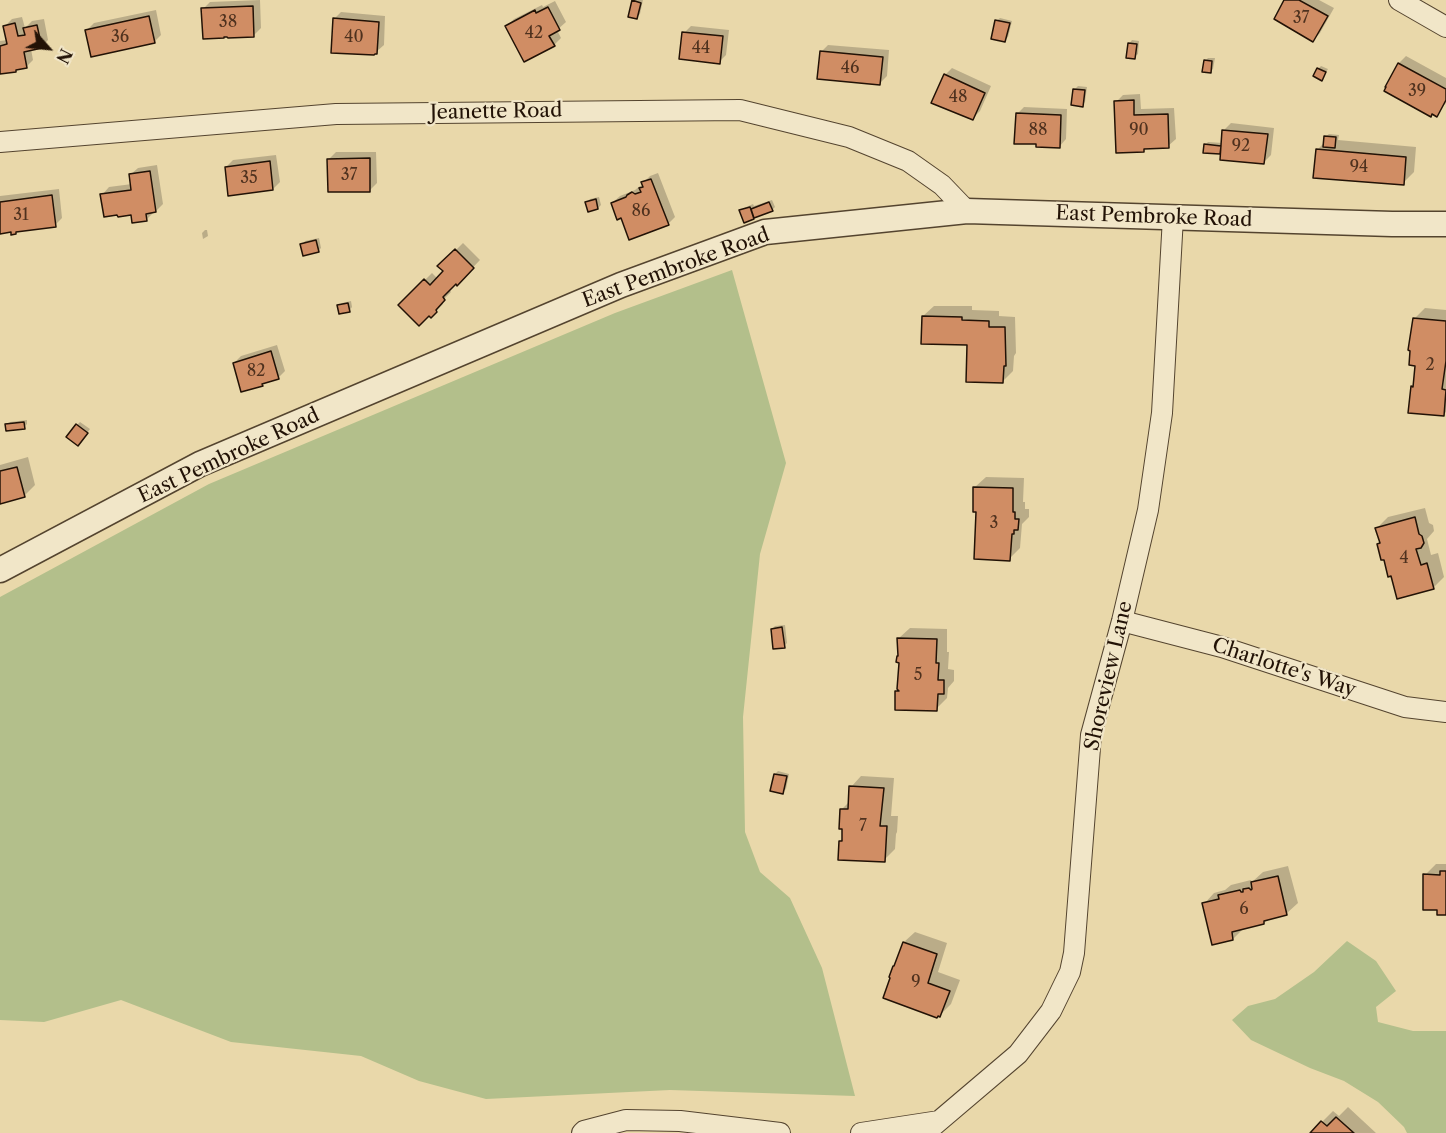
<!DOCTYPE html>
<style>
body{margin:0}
#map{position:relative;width:1446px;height:1133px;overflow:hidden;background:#e9d8aa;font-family:"Libre Caslon Text",serif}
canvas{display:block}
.north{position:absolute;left:18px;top:18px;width:60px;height:60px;-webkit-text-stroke:4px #f1e6c8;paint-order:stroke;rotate:117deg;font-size:16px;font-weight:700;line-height:24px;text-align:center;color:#221206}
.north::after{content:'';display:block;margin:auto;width:21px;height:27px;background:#221206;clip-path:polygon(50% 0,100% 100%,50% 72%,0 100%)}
</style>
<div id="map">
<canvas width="1446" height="1133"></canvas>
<div class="north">N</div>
</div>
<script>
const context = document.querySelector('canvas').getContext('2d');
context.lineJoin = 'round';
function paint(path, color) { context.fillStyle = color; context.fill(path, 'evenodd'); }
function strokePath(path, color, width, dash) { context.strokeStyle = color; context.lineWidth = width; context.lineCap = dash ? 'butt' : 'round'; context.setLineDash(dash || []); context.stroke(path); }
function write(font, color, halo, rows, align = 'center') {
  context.font = font + ' "Libre Caslon Text",serif'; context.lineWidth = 4.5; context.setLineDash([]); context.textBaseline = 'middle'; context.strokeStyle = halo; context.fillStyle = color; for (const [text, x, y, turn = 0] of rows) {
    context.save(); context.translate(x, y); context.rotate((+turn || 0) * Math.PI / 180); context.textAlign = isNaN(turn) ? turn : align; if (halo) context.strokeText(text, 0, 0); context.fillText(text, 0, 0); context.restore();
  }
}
paint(new Path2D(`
 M732,270L786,463L760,554L743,717L745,832L760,872L790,898L822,968L855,1096L670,1090L486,1099L419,1081L361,1056L231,1042L121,1000L44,1022L0,1020V597L209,484L615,313Z
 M1347,941L1376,961L1396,991L1376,1007L1378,1022L1413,1031H1446V1133H1407L1404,1127L1378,1102L1344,1081L1310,1068L1251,1040L1232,1020L1248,1006L1275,999L1314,972Z`), '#b3bf8b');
paint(new Path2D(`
 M260,0L261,28L254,35L203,9L210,2Z
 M634,0H643L640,14L637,17L633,1Z
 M1286,0H1319L1334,8L1320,33L1313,40Z
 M555,1L566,22L557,30L561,38L554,45L507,26L514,19L542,5L543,7Z
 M156,10L161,35L154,42L87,30L94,23Z
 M341,12L385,16L384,45L376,52L334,19Z
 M22,17L25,28L32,21L44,19L48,40L41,47L31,49L33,60L26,67L0,73V41L8,40L5,26L12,19Z
 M1000,18L1012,21L1008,37L1005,40L996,21Z
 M691,26L729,30L726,55L719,62L684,33Z
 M1132,40L1139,41L1138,54L1134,57L1129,44Z
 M828,45L889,50L887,76L880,83L821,52Z
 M1406,56L1446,78V103L1436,115L1387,86L1399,63Z
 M1208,58H1215L1213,69L1210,72L1205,61Z
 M1321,66L1328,69L1322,79L1318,69Z
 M952,68L991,86L980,111L973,118L945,75Z
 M1078,86L1087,87L1085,102L1082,105L1075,89Z
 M1140,94L1141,109L1174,108L1176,139L1168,146L1147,147L1143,150L1116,102L1123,95Z
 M1024,107L1067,109L1066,139L1059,147L1017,114Z
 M1231,123L1274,128L1271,155L1264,162L1222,153L1204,151L1205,145L1208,142L1223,143L1224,130Z
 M1329,134L1339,135L1338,140L1416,147L1414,172L1403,183L1317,150L1325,142V137Z
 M336,152H376L377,183L370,190L329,159Z
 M276,155L280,182L273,189L226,167L233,160Z
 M157,165L163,204L156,211H153V213L146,220L132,213L102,195L109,187L132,184L130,175L138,168Z
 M658,173L675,217L668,224L622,216L612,203L620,196L635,190L640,186L643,187L644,185L643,183L650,176Z
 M59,189L62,218L55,225L0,232V196Z
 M599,197L601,205L598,208L587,202L590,199Z
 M772,200L775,207L772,210L744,221L741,211L744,208L753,204L754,206Z
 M205,230H207L208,236L203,239L202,233Z
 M319,238L321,248L318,251L302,245L305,241Z
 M463,243L480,260L457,284L456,282L449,289L451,292L441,302L443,304L431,316L400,305L432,273L438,279L445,271L440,266Z
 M351,301L352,307L349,311L339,306L342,303Z
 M934,306H972V310L999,311V316L1015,317L1016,353L1014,356L1013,371L1002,382L968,343L923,316Z
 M1425,308L1446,310V412L1443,415L1412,387L1415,384L1417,364L1414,319Z
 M277,345L285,371L278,378L265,381L262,384L234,363L241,356Z
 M27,420V424L24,427L7,425L10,422Z
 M80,422L90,429L81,441L77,425Z
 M28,457L35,485L24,496L0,502V465Z
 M986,477L1024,478L1023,502H1025V509H1029V517L1022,524L1020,548L1009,559L975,487Z
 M1425,508L1429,523L1433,525L1434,531L1427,539L1431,555L1438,553L1444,577L1433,588L1381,542L1377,528L1388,517Z
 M785,625L787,643L784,646L772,629L775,626Z
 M910,628L947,629V652H949L948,669L954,670V681L948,688L947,698L936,709L897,692L899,689L901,661L898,656L899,638Z
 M778,771L789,774L786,789L782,792L775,774Z
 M861,776L894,778L891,816H898L897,832L896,834L895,849L884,860L840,841L843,838L841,810L850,801L851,787Z
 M1436,864H1446V914L1425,875Z
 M1288,866L1298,903L1287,913L1269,918L1264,923L1244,928L1233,939L1204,904L1214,893L1225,890L1231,885L1251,880L1252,882L1263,872Z
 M915,932L947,943L938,972L960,980L951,1004L940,1015L904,942Z
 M1348,1107L1376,1133H1311L1333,1111L1339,1116Z`), '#0003');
const building = new Path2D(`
 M632,0L641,3L637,19L628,17Z
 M1284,0H1299L1328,16L1313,42L1274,19Z
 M253,6L254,37L228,38L227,37H224V38L203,39L201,8Z
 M548,7L560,30L549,36L555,46L524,62L505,26L535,10L536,13Z
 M149,16L155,43L91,57L85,30Z
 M333,18L379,22L377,54H375L374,55L331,53Z
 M995,20L1010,23L1005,42L991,39Z
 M15,23L18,36L25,35L23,28L37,25L42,48L24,52L27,68L16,70V72L0,74V46L7,44L3,26Z
 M682,32L723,36L720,64L679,59Z
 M1128,43L1137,44L1135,59L1126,58Z
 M820,51L883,57L880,85L817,79Z
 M1204,60L1212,61L1211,73L1202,72Z
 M1398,63L1446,89V100L1437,117L1432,114L1431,117L1384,91L1386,87H1385Z
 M1317,68L1326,72L1322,81L1313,76Z
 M944,74L985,93L973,120L931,103Z
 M1073,89L1085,90L1083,107L1071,105Z
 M1134,100V115L1168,114L1169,148L1144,149V152L1116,153L1114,101Z
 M1016,113L1061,115L1060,148L1036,147V144H1014Z
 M1222,130L1268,134L1264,164L1220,160Z
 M1324,136L1336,137L1335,148L1323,147Z
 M1204,144L1221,146L1220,154L1203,153Z
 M1316,149L1406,157L1404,185L1313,178Z
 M370,158V192H328L327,159Z
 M270,161L273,190L228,196L225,167Z
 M150,171L156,212L146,214L147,221L132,223L131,215L118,217L117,215L104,217L100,194L131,190L129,174Z
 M651,179L669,225L629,240L621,218L617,220L611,203L626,197L627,195L632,192L635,194L641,192L639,188L643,187L641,182Z
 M52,195L56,227L16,232V234L11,235V232L0,234V202Z
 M596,199L598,209L588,212L585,202Z
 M769,202L773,211L754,218L751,209Z
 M750,207L754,219L744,223L739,210Z
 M316,240L319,252L303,256L300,244Z
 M455,249L474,268L457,286L456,284L443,297L445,300L436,310L437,312L431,318L429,316L419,326L398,305L424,279L430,285L443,271L437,266Z
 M348,303L350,312L339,314L337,305Z
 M922,316L962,317V320L989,321V327H1005L1006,366H1004L1003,383L966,382L967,345L921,344Z
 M1413,318L1446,321V361L1442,389L1446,390L1444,416L1408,413L1411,386L1413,387L1415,366L1409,365L1410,351L1408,350Z
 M271,351L279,379L262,384L263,386L241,392L233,363Z
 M24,422L25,429L6,431L5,424Z
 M76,424L88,433L78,446L66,437Z
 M17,467L25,497L0,504V471Z
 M973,487L1013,488V512H1015V519H1019L1018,530H1014V534H1012L1010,561L974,559L976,512H973Z
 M1415,517L1419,534L1422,536L1424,543L1421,548L1416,549L1421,565L1427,563L1434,589L1397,599L1391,576L1388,577L1384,560H1381L1377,544L1380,543L1375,528Z
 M782,627L785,648L773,649L771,629Z
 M897,638L937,639L936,663H939L938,680H944V694H938L937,711L895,710V691H899L897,689L899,663L896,662L897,656H898Z
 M774,774L787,776L783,794L770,791Z
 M849,786L884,788L880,826H887L885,862L838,860L839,841H842V829H839L840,809H848Z
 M1440,871H1446V915H1437V910H1423V874L1440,875Z
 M1278,876L1287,915L1264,921V924L1232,932L1233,940L1212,945L1202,903L1219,899L1218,895L1240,890L1241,892H1243V889L1249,888L1251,890L1252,889L1251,882Z
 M903,942L937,954L928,983L950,991L940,1017L938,1016L937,1018L883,998L890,978L889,977L893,966H894Z
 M1336,1117L1354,1133H1310L1321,1121L1327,1126Z`);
paint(building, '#d08d64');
strokePath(building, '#221206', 1.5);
const minor = new Path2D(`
 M1399,0L1446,27
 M0,142L336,114L740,110L849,137L908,161L942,185L967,211
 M1122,621L1222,647L1405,707L1446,712
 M582,1133L584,1131L626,1120L680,1121L780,1133
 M861,1133L939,1121
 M925,1133L1018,1054L1051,1011L1070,972L1074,953L1091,735L1122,621L1148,510L1162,413L1173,217`);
const tertiary = new Path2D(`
 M0,570L200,464L621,285L765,232L967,211L1392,224H1446`);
strokePath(minor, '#54442f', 22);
strokePath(tertiary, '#54442f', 27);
strokePath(minor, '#f1e6c8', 20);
strokePath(tertiary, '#f1e6c8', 24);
write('16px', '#4e311e', null, [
 ["37",1301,18],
 ["38",228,22],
 ["42",534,33],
 ["36",120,37],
 ["40",354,37],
 ["44",701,48],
 ["46",850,68],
 ["39",1417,91],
 ["48",958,97],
 ["88",1038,130],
 ["90",1139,130],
 ["92",1241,146],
 ["94",1359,167],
 ["37",349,175],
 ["35",249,178],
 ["86",641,211],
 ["31",21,215],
 ["2",1430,365],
 ["82",256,371],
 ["3",994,523],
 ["4",1404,558],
 ["5",918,675],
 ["7",863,826],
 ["6",1244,909],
 ["9",916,982]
]);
write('20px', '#221206', '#f1e6c8', [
 ["Jeanette Road",496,112,-1],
 ["East Pembroke Road",1154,217,2],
 ["East Pembroke Road",676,268,-20],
 ["East Pembroke Road",229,456,-25],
 ["Charlotte's Way",1284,668,18],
 ["Shoreview Lane",1109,676,-77]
]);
</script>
